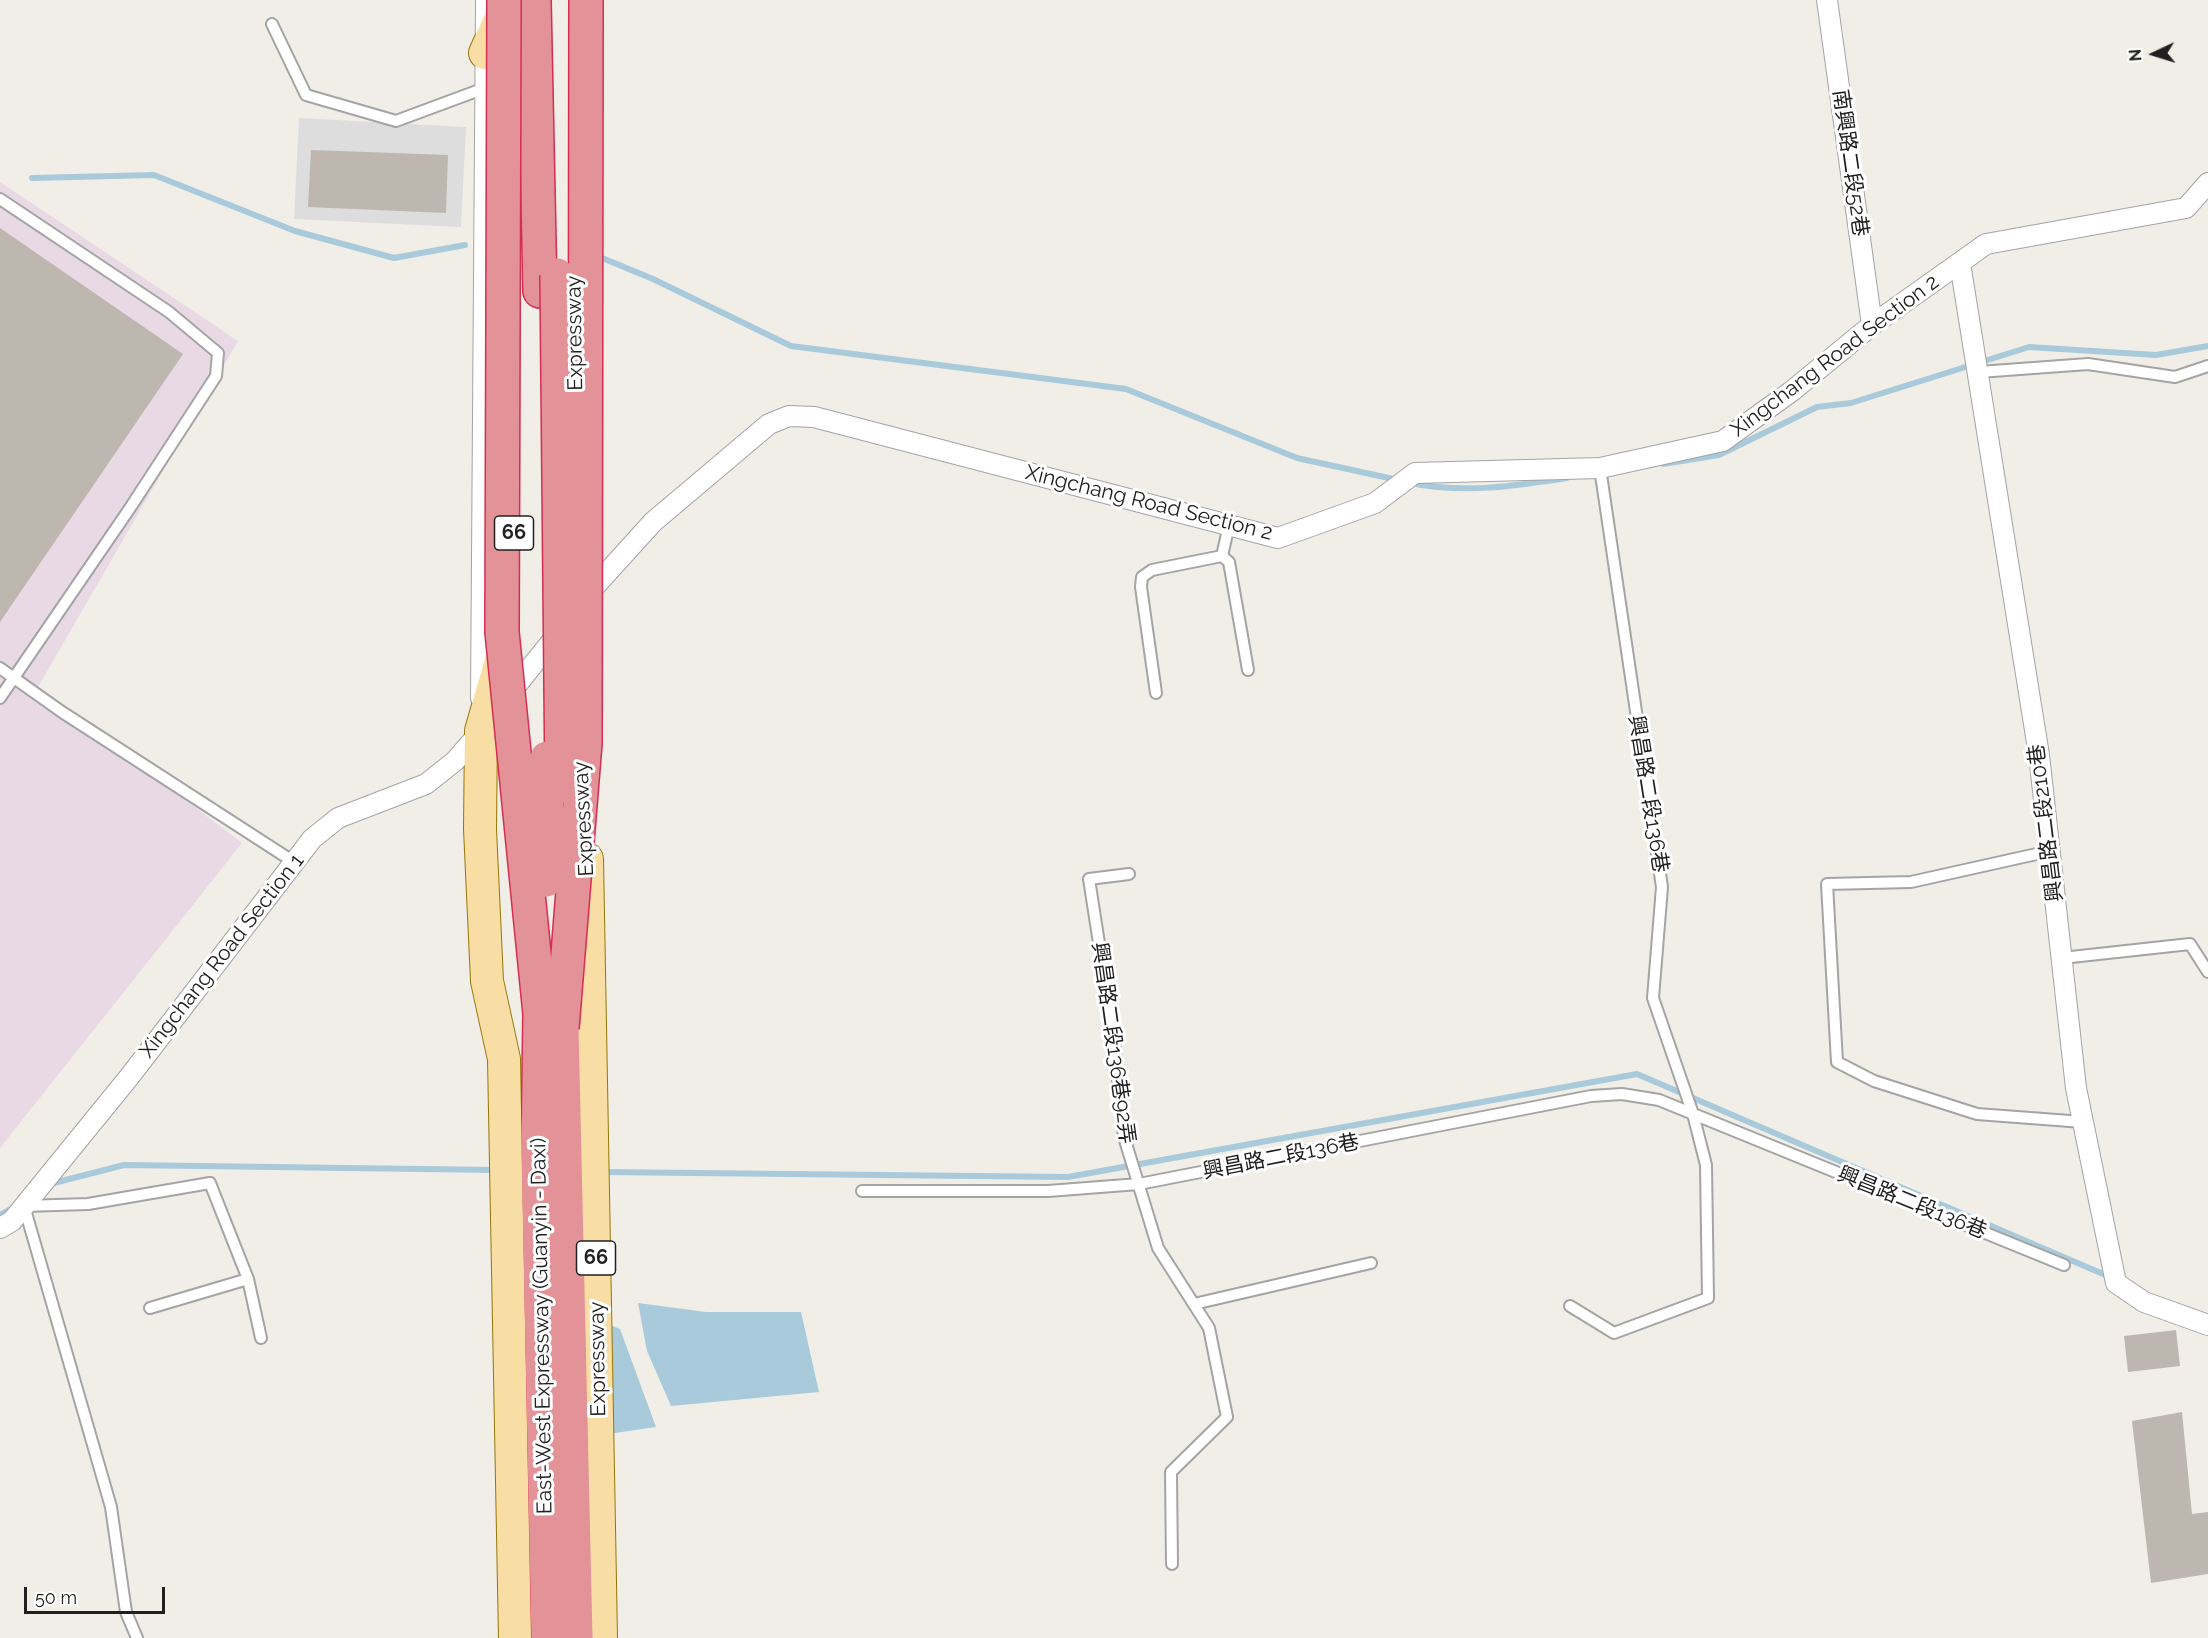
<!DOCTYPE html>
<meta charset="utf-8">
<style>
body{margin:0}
#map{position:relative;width:2208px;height:1638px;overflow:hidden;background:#f0eee7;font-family:Raleway,sans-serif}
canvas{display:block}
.north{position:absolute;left:2124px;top:24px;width:60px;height:60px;-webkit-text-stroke:4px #fff;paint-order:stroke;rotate:266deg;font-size:16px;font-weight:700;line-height:24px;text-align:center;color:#202020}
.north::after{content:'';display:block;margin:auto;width:21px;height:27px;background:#202020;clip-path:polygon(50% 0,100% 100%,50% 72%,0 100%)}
.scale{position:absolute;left:24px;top:1587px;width:141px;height:27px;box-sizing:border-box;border:3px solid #202020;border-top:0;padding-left:8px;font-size:18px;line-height:21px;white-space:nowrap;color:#202020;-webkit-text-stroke:4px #fff;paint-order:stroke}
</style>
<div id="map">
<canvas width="2208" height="1638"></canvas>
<div class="north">N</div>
<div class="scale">50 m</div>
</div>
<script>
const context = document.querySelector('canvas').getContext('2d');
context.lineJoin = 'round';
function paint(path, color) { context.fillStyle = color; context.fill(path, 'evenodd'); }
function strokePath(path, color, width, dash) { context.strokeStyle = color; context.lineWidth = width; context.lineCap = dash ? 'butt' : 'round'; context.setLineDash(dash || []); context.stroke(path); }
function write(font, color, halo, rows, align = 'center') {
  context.font = font + ' Raleway,"Noto Sans TC",sans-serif'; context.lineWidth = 6; context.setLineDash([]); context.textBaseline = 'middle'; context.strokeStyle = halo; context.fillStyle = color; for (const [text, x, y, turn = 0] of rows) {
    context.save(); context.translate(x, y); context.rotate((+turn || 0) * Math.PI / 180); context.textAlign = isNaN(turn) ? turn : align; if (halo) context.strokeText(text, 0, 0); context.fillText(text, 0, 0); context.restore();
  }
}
paint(new Path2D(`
 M299,118L466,127L461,227L294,219Z`), '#dedddd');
paint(new Path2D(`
 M0,182L238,341L38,687L242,843L0,1148Z`), '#e9d9e4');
paint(new Path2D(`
 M638,1303L706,1312H801L819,1392L671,1406L647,1351Z
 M610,1325L620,1329L656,1427L608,1434Z`), '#a9cadb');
strokePath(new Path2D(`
 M32,178L154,175L295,231L394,258L465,245
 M602,258L653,279L791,346L1126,389L1297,458L1398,480
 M1663,464L1719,455L1817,407L1851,403L2029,347L2156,355L2208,346
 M1411,483C1463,494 1515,486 1567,478
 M603,1172L1068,1177L1637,1074L2110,1277
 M50,1184L124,1165L496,1170
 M0,1215L14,1207`), '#a9cadb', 6);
paint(new Path2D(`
 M311,150L448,155L446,213L308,207Z
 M0,228L183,354L0,622Z
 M2176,1330L2180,1366L2128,1372L2124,1336Z
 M2182,1412L2192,1514L2208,1512V1574L2151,1583L2132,1421Z`), '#bdb7b0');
const lane = new Path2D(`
 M272,24L306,95L396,121L485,88
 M0,199L169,312L218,353L216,376L130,508L0,698
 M1979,372L2088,364L2175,377L2208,366
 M1222,556L1229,562L1248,670
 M0,668L62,712L294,862
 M1156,693L1141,587L1142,577L1152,570L1222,556L1229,525
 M2050,851L1911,882L1827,884L1837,1062L1874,1081L1977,1114L2083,1122
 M1129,874L1089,879L1113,1033L1124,1137L1158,1248L1209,1328L1227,1417L1171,1472L1172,1564
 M2062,958L2190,944L2208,972
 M862,1191H1048L1139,1184L1591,1096L1622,1094L1659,1100L2064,1265
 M1194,1304L1371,1263
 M1570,1306L1614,1333L1708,1298L1706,1165L1693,1114L1653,998L1662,887L1600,468
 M150,1308L248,1279
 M137,1638L126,1612L111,1507L24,1206L88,1204L210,1183L248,1279L261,1338`);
const street = new Path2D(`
 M1827,0L1872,325
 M1960,263L2039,755L2076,1088L2116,1283L2144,1302L2208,1325
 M586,596L653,522L769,424L789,416L814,417L1278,538L1375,503L1415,473L1600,468L1723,441L1792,391L1872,325L1986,244L2186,208L2208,183
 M507,697L560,631
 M481,698L486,0
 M0,1228L12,1221L130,1076L312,839L338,818L426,784L455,761L482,730`);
const primary = new Path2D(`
 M485,53L505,9
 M503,654L481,731L480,829L487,981L504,1059L515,1638
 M587,859L601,1638`);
const highway = new Path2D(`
 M534,0L540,291
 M540,1014L538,1155L548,1638
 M562,1028L576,1638`);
strokePath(lane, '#a4a4a4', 14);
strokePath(street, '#a4a4a4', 22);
strokePath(primary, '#957707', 34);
strokePath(highway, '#d42e53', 36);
strokePath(lane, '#fff', 10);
strokePath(street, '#fff', 20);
strokePath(primary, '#f8dea4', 32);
strokePath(highway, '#e39297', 33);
const highwayBridge = new Path2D(`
 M504,0L502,632L540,1014
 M557,275L562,786
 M546,880L547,758
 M562,1028L585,743L586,0`);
strokePath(highwayBridge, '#d42e53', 36, []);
strokePath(highwayBridge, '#e39297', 33);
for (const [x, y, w] of [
 [514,533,39],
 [596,1258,39]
]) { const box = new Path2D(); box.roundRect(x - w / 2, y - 17, w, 34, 4.5); context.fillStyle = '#fff'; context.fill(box); strokePath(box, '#202020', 1.5); }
write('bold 20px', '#202020', null, [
 ["66",514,533],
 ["66",596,1258]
]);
write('21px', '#202020', '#fff', [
 ["南興路二段52巷",1850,163,82],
 ["Expressway",575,333,-91],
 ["Xingchang Road Section 2",1835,356,-37],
 ["Xingchang Road Section 2",1149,503,14],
 ["興昌路二段136巷",1648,794,81],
 ["Expressway",584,819,-93],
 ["興昌路二段210巷",2046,823,-97],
 ["Xingchang Road Section 1",222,956,-52],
 ["興昌路二段136巷92弄",1113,1043,82],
 ["興昌路二段136巷",1281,1157,-11],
 ["興昌路二段136巷",1912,1203,22],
 ["East-West Expressway (Guanyin - Daxi)",542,1326,-91],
 ["Expressway",598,1359,-91]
]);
</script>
